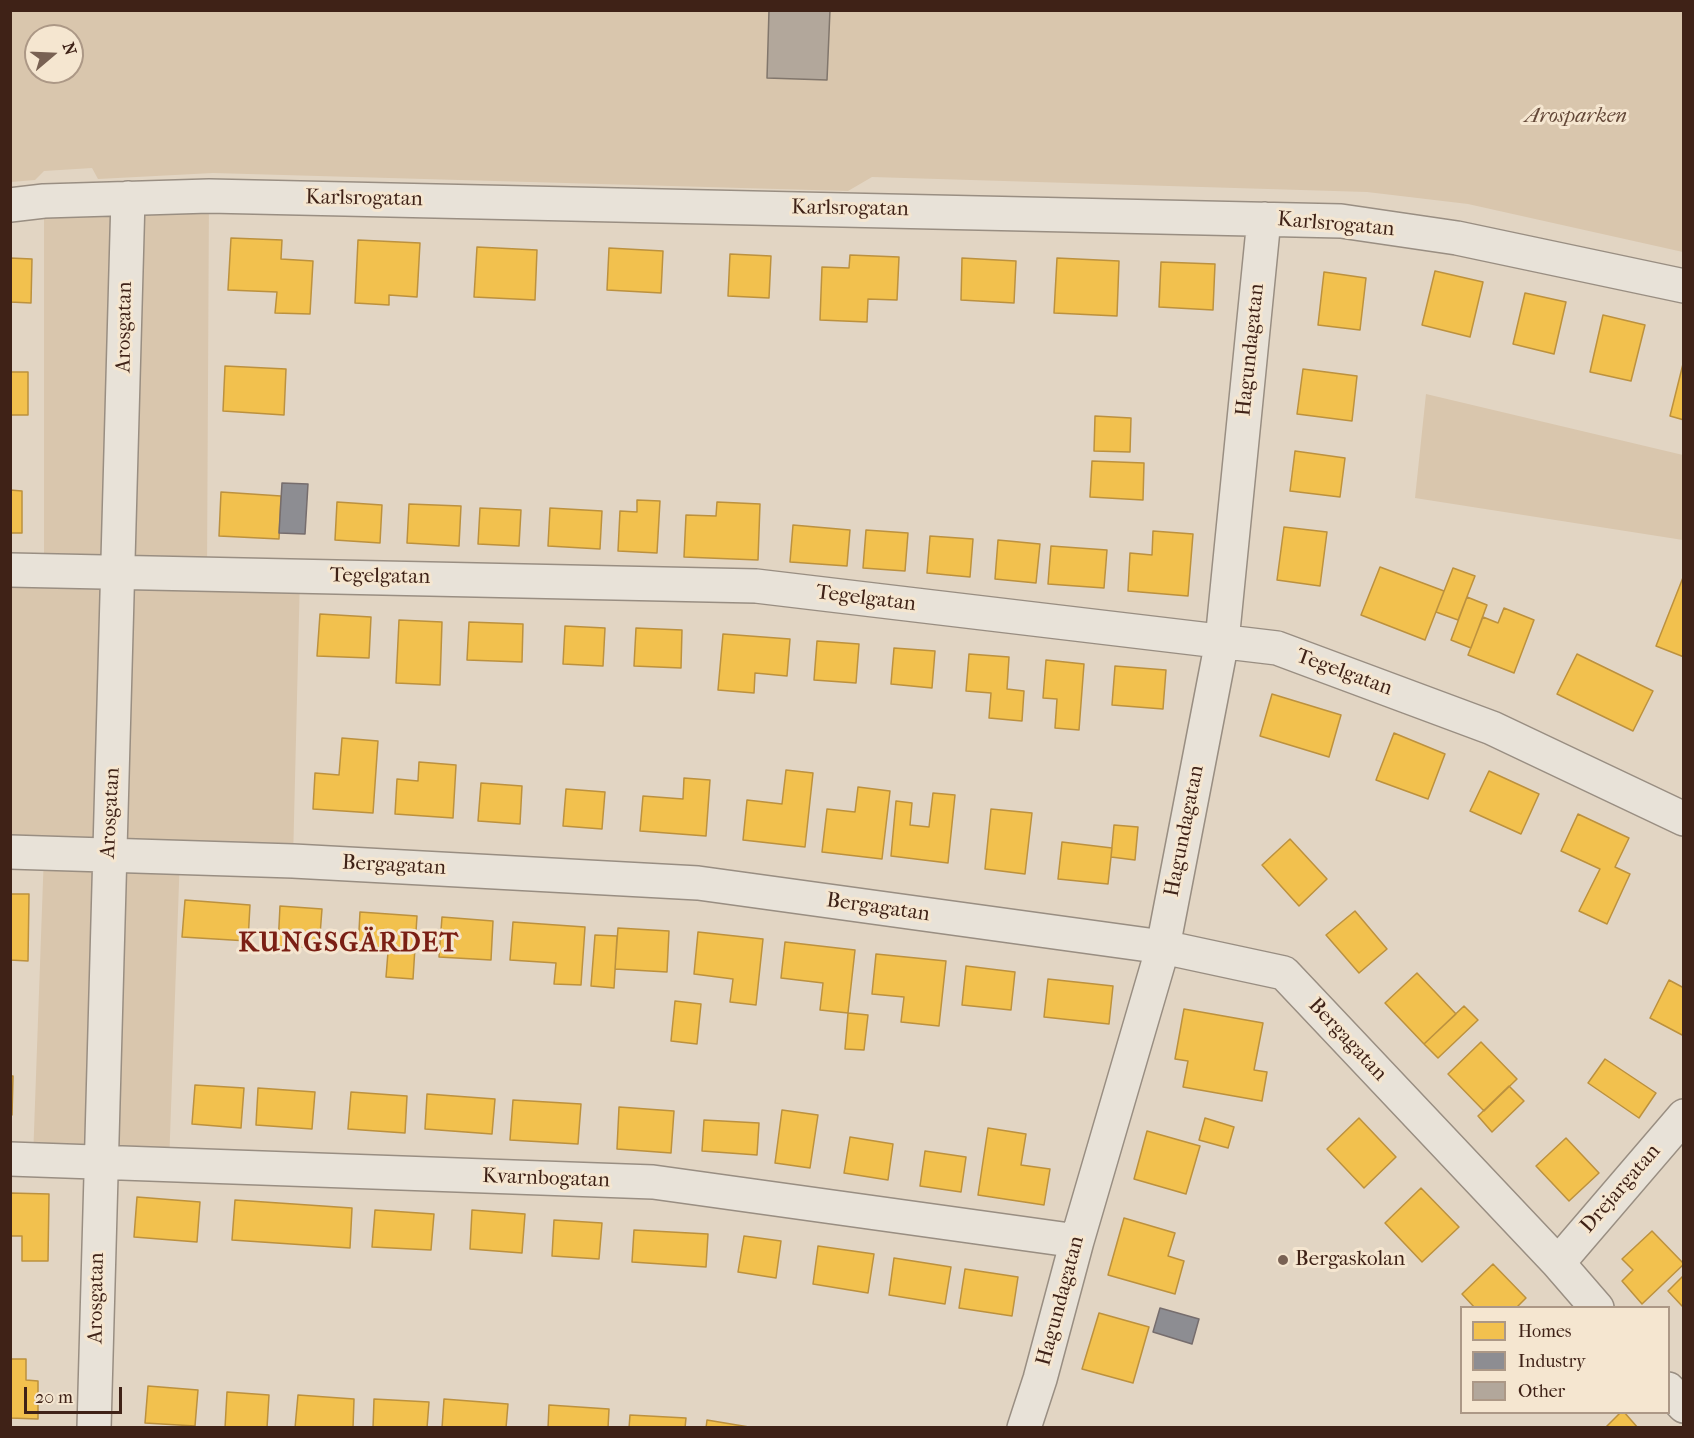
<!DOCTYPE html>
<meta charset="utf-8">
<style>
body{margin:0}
#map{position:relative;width:1694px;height:1438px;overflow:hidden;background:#e2d5c3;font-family:"IM FELL French Canon",serif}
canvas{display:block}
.frame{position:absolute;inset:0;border:12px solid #3f2217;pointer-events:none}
.legend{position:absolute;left:1460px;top:1306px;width:210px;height:108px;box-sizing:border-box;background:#f5e6d0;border:2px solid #ac9886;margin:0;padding:8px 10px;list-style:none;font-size:18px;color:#3f2217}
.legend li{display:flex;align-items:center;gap:12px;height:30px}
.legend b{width:30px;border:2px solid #ac9886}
.north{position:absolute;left:24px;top:24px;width:60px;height:60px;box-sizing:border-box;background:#f5e6d0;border:2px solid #ac9886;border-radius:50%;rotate:71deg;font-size:16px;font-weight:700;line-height:24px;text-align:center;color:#3f2217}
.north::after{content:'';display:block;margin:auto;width:21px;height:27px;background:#786153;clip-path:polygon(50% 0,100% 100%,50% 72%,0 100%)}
.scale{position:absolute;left:24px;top:1387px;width:98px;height:27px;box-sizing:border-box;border:3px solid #3f2217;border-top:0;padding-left:8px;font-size:18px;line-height:21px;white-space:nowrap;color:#3f2217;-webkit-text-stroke:4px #f5e6d0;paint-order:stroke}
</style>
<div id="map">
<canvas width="1694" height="1438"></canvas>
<div class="frame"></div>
<ul class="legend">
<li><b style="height:16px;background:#f2c14e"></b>Homes</li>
<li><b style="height:16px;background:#8d8d92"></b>Industry</li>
<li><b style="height:16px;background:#b2a79b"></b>Other</li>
</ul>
<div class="north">N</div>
<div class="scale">20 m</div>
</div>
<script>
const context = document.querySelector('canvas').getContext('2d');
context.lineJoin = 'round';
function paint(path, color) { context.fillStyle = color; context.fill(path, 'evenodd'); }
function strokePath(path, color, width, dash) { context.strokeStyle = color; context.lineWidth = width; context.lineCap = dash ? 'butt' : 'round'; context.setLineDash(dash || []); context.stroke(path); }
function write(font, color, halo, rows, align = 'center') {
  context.font = font + ' "IM FELL French Canon",serif'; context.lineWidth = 6; context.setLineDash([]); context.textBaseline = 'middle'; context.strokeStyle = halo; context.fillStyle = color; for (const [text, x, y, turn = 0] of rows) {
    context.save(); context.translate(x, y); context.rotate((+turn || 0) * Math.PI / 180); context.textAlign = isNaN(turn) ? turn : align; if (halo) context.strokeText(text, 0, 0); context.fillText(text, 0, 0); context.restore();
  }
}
paint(new Path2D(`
 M11,11H1683V252L1468,204L1367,192L872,177L848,191L213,173L98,179L92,168L44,171L35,180L11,182ZM36,36H72V72H36Z
 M209,196L207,572L300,575L293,861L180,855L169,1165L33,1159L44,853L11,852V570H44V201Z
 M1426,394L1683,455V540L1415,498Z`), '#d9c6ad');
const homes = new Path2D(`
 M231,238L282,240L281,259L313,261L310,314L275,313L277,292L228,290Z
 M358,240L420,243L417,297L389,295V305L355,303Z
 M477,247L537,250L535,300L474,297Z
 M609,248L663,251L661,293L607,290Z
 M730,254L771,256L769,298L728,296Z
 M850,255L899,257L897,300L868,299L867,322L820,320L822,267L849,268Z
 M10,258L32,259L31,303L10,302Z
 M962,258L1016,261L1014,303L961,300Z
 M1057,258L1119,261L1117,316L1054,313Z
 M1161,262L1215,264L1213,310L1159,307Z
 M1435,271L1483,282L1470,337L1422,325Z
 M1324,272L1366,278L1360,330L1318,325Z
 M1525,293L1566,302L1554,354L1513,344Z
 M1603,315L1645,325L1631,381L1590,372Z
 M1684,360V420L1670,416Z
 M225,366L286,369L284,415L223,411Z
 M1303,369L1357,376L1352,421L1297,414Z
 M10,372H28V415H10Z
 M1095,416L1131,418L1130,452L1094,451Z
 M1295,451L1345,458L1340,497L1290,491Z
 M1092,461L1144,463L1143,500L1090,497Z
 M10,490L22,491V533H10Z
 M221,492L281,496L279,539L219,536Z
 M637,500L660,501L657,553L618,551L620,511L637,512Z
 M337,502L382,505L380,543L335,540Z
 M717,502L760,504L758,560L684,557L686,515L716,516Z
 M409,504L461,506L459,546L407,543Z
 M480,508L521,510L519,546L478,544Z
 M550,508L602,511L600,549L548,546Z
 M793,525L850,530L847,566L790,562Z
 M1284,527L1327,532L1320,586L1277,580Z
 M866,530L908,533L905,571L863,568Z
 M1153,531L1193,534L1188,596L1128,591L1130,553L1152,555Z
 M930,536L973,539L970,577L927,573Z
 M998,540L1040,544L1036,583L995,579Z
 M1051,546L1107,550L1104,588L1048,584Z
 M1380,567L1444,591L1425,640L1361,615Z
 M1453,568L1475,576L1458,620L1436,612Z
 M1684,575V657L1656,646Z
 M1467,597L1487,605L1471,648L1451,640Z
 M1504,608L1534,620L1514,673L1468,655L1483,617L1498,623Z
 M320,614L371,617L369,658L317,656Z
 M399,620L442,622L440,685L396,683Z
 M469,622L523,624L522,662L467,660Z
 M565,626L605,628L603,666L563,664Z
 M636,628L682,630L681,668L634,666Z
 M723,634L790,639L787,676L755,673L754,693L718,690Z
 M817,641L859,644L856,683L814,680Z
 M894,648L935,651L932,688L891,684Z
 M969,654L1009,657L1007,689L1024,691L1022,721L989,718L991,693L966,691Z
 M1577,654L1653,691L1633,731L1557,694Z
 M1046,660L1084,664L1079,730L1055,728L1057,699L1043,698Z
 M1115,666L1166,670L1163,709L1112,705Z
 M1272,694L1341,715L1329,757L1260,736Z
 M1394,733L1445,754L1428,799L1376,780Z
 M342,738L378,741L373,813L313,809L315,773L339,775Z
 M419,762L456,765L453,818L395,814L397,779L418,781Z
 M786,770L813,773L805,847L743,840L747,800L782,804Z
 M1489,771L1539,794L1521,834L1470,811Z
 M684,778L710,780L706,836L640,831L643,796L683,799Z
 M481,783L522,786L520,824L478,821Z
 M858,787L890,791L882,859L822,852L827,809L855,812Z
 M566,789L605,792L602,829L563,826Z
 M933,793L955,795L948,863L891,856L896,801L912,803L910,825L929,827Z
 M991,809L1032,813L1025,874L985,869Z
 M1578,814L1629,838L1615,867L1630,874L1607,924L1579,911L1600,869L1561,851Z
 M1114,825L1138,827L1135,860L1111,857Z
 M1290,839L1327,879L1299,906L1262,865Z
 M1062,842L1112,848L1108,884L1058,879Z
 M10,894H29L28,961L10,960Z
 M185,900L250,905L248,941L182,937Z
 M280,906L322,909L319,948L278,946Z
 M1355,911L1387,949L1359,973L1326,935Z
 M360,912L417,916L413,979L386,977L388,952L358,950Z
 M442,917L493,921L491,960L439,957Z
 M513,922L585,927L581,985L554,984L556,963L510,960Z
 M618,928L669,931L667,972L615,969Z
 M698,932L763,939L756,1005L730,1002L733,979L694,974Z
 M595,935L617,936L614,988L591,986Z
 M785,942L855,950L848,1013L820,1010L823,983L781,978Z
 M876,954L946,961L939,1026L901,1022L904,997L872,994Z
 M966,966L1015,972L1011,1010L962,1005Z
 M1417,973L1456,1014L1424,1044L1385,1003Z
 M1048,979L1113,986L1109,1024L1044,1017Z
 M1669,980L1684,988V1036L1650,1018Z
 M675,1001L701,1004L697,1044L671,1041Z
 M1464,1006L1478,1020L1438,1058L1424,1044Z
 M1184,1009L1263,1023L1254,1070L1267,1072L1262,1101L1183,1087L1188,1061L1175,1059Z
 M848,1013L868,1015L864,1050L845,1049Z
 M1481,1042L1517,1079L1484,1111L1448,1074Z
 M1605,1059L1656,1093L1639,1118L1588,1083Z
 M10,1076H13L12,1115H10Z
 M195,1085L244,1088L241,1128L192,1124Z
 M1509,1086L1524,1101L1492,1132L1478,1116Z
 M258,1088L315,1092L312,1129L256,1125Z
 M351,1092L407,1096L405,1133L348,1129Z
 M427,1094L495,1099L492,1134L425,1129Z
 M513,1100L581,1104L578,1144L510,1140Z
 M619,1107L674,1111L671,1153L617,1149Z
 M782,1110L818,1115L810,1168L775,1163Z
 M1205,1118L1234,1127L1228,1148L1199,1140Z
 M1359,1118L1396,1157L1364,1188L1327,1149Z
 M704,1120L759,1123L757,1155L702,1151Z
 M988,1128L1026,1134L1021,1165L1050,1169L1044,1205L978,1195Z
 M1147,1131L1200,1146L1186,1194L1134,1179Z
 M850,1137L893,1144L888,1180L844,1173Z
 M1566,1138L1599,1173L1569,1201L1536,1166Z
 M925,1151L966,1157L961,1192L920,1186Z
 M1421,1188L1459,1227L1422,1262L1385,1223Z
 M10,1193L49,1194L48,1261H22V1236H10Z
 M137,1197L200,1202L197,1242L134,1237Z
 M235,1200L352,1208L350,1248L232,1240Z
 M375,1210L434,1214L431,1250L372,1247Z
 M472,1210L525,1214L522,1253L470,1249Z
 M1124,1218L1175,1233L1168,1256L1184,1261L1175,1294L1108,1275Z
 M554,1220L602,1223L599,1259L552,1256Z
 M634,1230L708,1234L706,1267L632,1262Z
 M1652,1231L1684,1264L1642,1304L1622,1281L1633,1270L1622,1259Z
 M744,1236L781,1241L776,1278L738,1272Z
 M818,1246L874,1254L868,1293L813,1284Z
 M894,1258L951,1267L945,1304L889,1295Z
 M1493,1264L1526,1298L1516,1308H1475L1462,1294Z
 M965,1269L1018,1277L1012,1316L959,1308Z
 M1684,1275V1304L1682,1306L1668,1291Z
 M1099,1313L1149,1327L1133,1383L1082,1369Z
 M10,1359H26V1380L38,1381V1419L10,1418Z
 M148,1386L198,1390L195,1426L145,1423Z
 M227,1392L269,1395L267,1428H225Z
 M298,1395L354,1399L353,1428H295Z
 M374,1399L429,1402L427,1428H373Z
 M444,1399L508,1404L506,1428H442Z
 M549,1405L609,1409L608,1428H548Z
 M1621,1412H1624L1638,1428H1605Z
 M630,1415L686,1418L685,1428H629Z
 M707,1420L755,1428H706Z`);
paint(homes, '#f2c14e');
strokePath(homes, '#bc913e', 1.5);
const industry = new Path2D(`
 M282,483L308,484L305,534L279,533Z
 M1160,1308L1199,1319L1192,1344L1153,1332Z`);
paint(industry, '#8d8d92');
strokePath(industry, '#766d6d', 1.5);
const building = new Path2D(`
 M769,10H830L827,80L767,78Z`);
paint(building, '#b2a79b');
strokePath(building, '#81766c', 1.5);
const street = new Path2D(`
 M10,205L44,201L209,196L1341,221L1457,238L1684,286
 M10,570L756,586L1277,648L1492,728L1684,819
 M10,852L293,861L698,883L1163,947L1284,973L1558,1263L1597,1308
 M10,1159L653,1182L1077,1241
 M1558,1263L1684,1116
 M1668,1389L1684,1406
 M94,1428L128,198
 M1024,1428L1040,1379L1077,1241L1163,947L1222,641L1264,219`);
strokePath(street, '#998e82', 36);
strokePath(street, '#e8e2d8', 33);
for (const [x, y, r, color] of [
 [1283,1260,6,"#786153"]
]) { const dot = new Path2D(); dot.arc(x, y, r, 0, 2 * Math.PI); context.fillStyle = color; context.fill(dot); strokePath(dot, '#f5e6d0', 2); }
write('italic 21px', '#644838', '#f5e6d0', [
 ["Arosparken",1576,117]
]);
write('21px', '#3f2217', '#f5e6d0', [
 ["Karlsrogatan",364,199,1],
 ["Karlsrogatan",850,209,1],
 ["Karlsrogatan",1336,225,5],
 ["Arosgatan",125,327,-89],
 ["Hagundagatan",1251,350,-84],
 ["Tegelgatan",380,577,1],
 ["Tegelgatan",866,599,7],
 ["Tegelgatan",1344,673,20],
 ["Arosgatan",111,813,-87],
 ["Hagundagatan",1185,831,-79],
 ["Bergagatan",394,866,3],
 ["Bergagatan",878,908,8],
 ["Bergagatan",1347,1040,47],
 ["Kvarnbogatan",546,1179,2],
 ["Drejargatan",1621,1189,-49],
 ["Arosgatan",97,1298,-89],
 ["Hagundagatan",1061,1301,-75]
]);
write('21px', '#3f2217', '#f5e6d0', [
 ["Bergaskolan",1295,1260]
], 'left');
context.letterSpacing = '1.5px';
write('bold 27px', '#7a1f14', '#f5e6d0', [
 ["KUNGSGÄRDET",349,944]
]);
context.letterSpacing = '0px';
</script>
